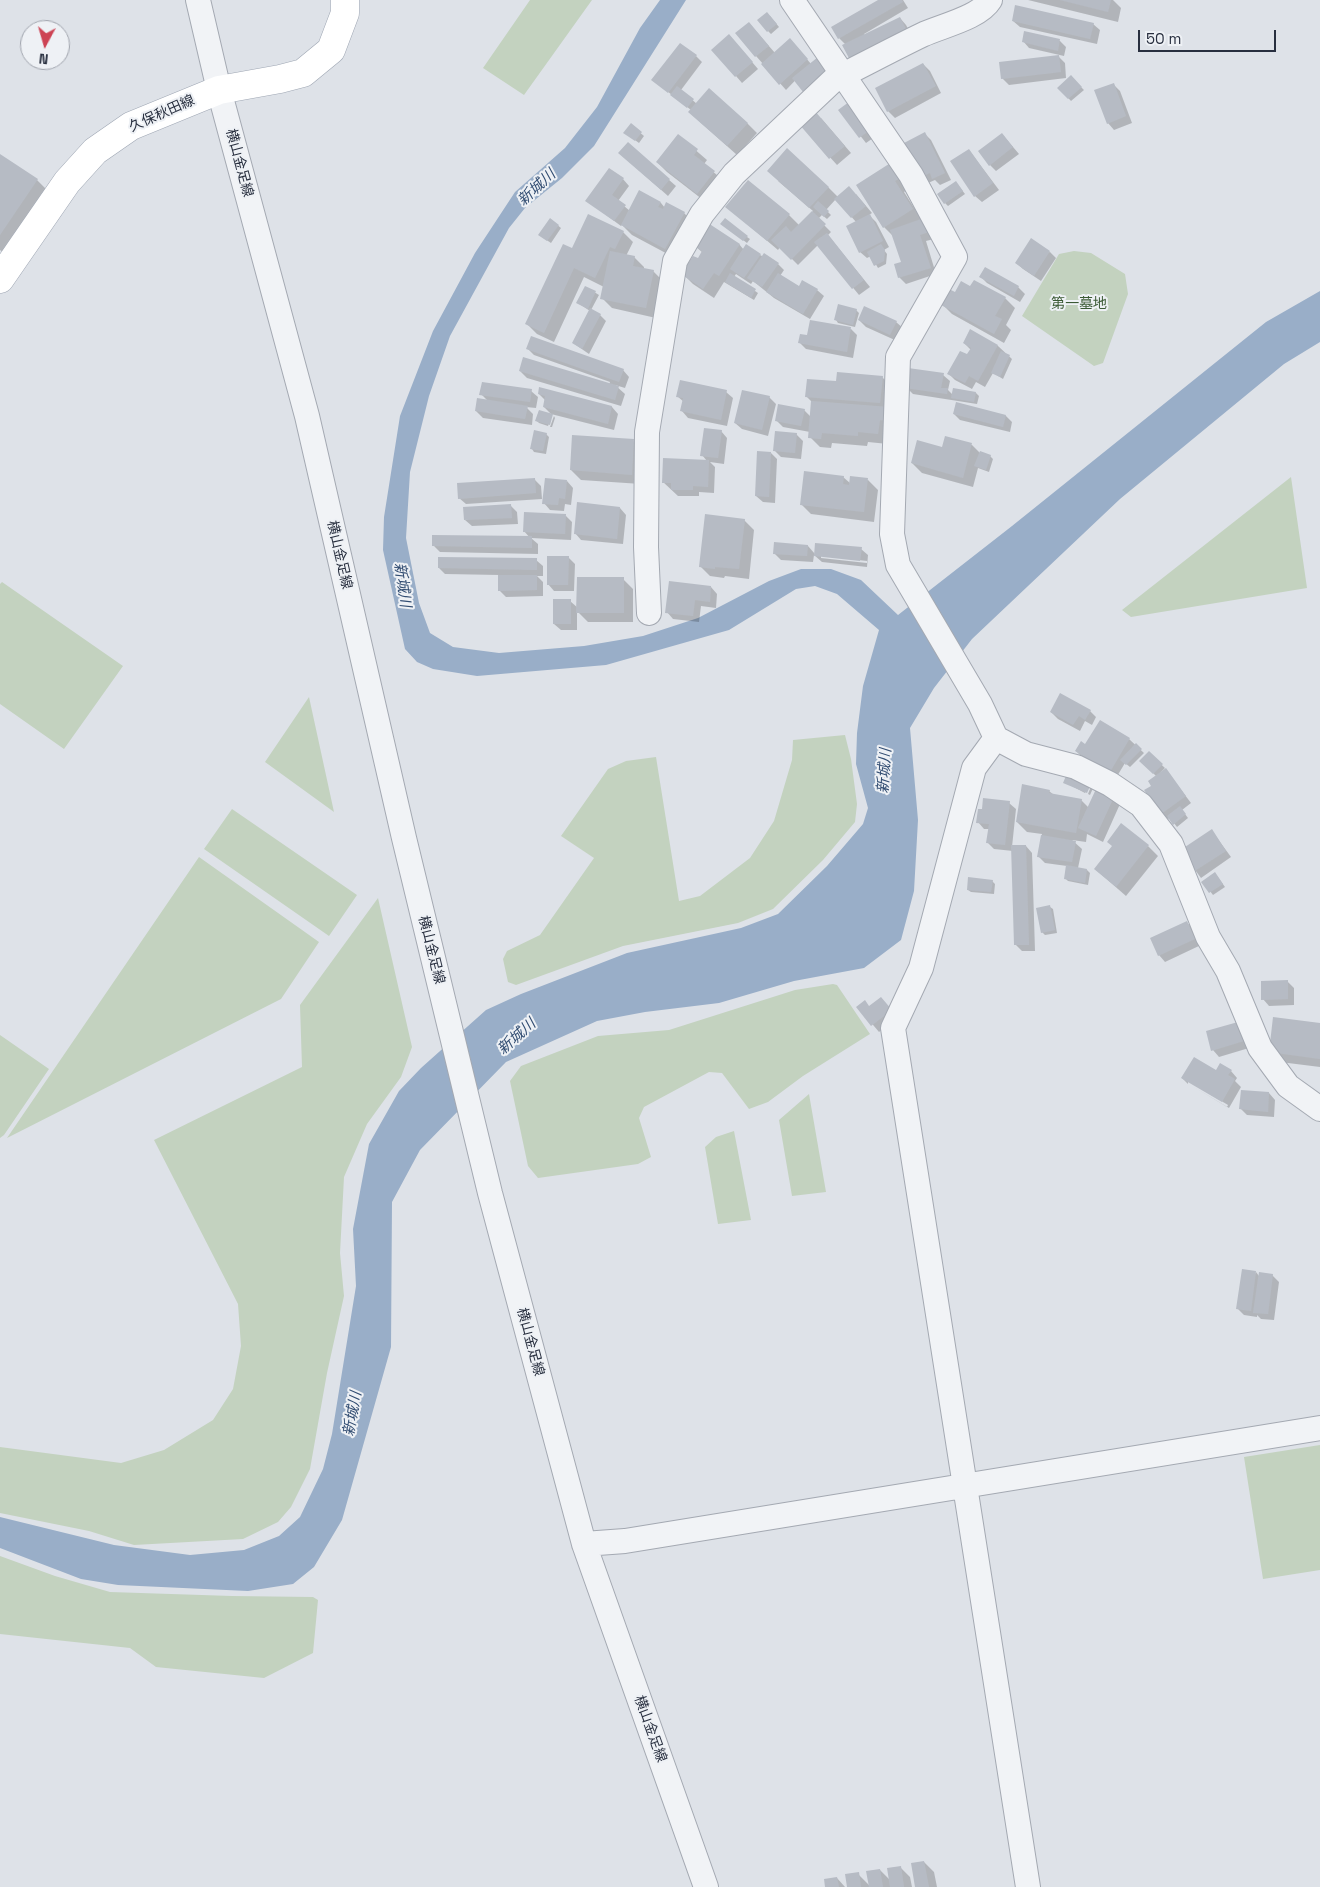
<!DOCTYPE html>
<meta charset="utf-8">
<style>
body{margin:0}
#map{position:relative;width:1320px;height:1887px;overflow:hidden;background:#dee2e8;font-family:"Space Grotesk",sans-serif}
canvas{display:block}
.north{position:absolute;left:20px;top:20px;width:50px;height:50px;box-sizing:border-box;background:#eef1f5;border:1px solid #9fa3ac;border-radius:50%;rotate:186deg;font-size:14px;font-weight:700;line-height:20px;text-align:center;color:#282f3f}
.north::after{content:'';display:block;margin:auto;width:18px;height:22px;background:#cd4354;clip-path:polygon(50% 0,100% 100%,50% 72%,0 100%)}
.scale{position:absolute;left:1138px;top:30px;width:138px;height:22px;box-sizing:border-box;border:2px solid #282f3f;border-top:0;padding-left:6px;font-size:15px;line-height:18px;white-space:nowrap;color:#282f3f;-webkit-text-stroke:4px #eef1f5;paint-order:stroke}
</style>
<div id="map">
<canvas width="1320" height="1887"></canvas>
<div class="north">N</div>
<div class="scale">50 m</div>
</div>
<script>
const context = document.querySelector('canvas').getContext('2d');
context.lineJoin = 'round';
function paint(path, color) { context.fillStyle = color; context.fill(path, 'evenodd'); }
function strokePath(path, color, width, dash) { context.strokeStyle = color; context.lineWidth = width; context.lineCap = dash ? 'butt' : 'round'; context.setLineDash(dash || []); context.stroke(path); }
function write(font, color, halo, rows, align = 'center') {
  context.font = font + ' "Space Grotesk","Noto Sans JP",sans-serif'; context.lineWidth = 4; context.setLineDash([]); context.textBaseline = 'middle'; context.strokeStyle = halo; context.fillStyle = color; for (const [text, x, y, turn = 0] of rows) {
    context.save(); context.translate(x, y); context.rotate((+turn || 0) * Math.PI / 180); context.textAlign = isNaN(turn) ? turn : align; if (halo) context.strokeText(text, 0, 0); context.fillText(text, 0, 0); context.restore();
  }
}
paint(new Path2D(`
 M530,0H592L524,95L483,68Z
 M1074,251L1091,253L1125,274L1128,294L1103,363L1094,366L1022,316L1059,254Z
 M1291,477L1307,588L1131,617L1122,610Z
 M2,582L123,666L64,749L0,704V584Z
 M309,697L334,812L265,762Z
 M845,735L851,759L857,804L855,822L823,860L773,909L738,923L623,946L516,985L508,982L503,959L507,951L540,935L594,858L561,836L608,769L626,761L656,757L679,901L700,896L750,858L774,821L792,760L793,740Z
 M232,809L357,895L329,936L204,849Z
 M199,857L319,942L281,999L7,1138Z
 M378,898L412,1047L401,1077L367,1124L344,1177L340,1253L344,1296L327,1373L310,1469L291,1507L278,1522L243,1539L134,1545L89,1531L0,1513V1447L121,1463L164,1450L213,1420L233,1389L241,1346L238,1304L154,1140L302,1067L300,1005Z
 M833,984L837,985L870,1034L803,1076L768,1102L749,1109L722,1073L709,1072L644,1107L639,1118L651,1157L638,1164L538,1178L528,1166L510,1081L521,1066L598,1036L669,1030L795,990Z
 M0,1035L49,1069L4,1135L0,1138Z
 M809,1094L826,1192L792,1196L779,1120Z
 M734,1131L751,1220L718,1224L705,1147L716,1137Z
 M1320,1445V1570L1263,1579L1244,1457Z
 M0,1556L55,1576L110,1592L232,1596L313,1597L318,1600L313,1653L264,1678L156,1667L130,1648L0,1634Z`), '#c3d2bf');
paint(new Path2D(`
 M660,0H686L594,146L562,178L525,208L509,228L450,336L429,396L410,472L406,538L419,603L430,633L453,647L499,653L584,646L643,636L698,618L769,581L801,569H831L861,580L898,615L1012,526L1266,322L1320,291V342L1284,364L1120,499L972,639L934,688L910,728L918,820L914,891L901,940L864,968L794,981L719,1003L645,1012L597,1021L506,1062L420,1150L392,1202L391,1347L342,1520L314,1567L293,1584L248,1591L118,1585L81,1579L0,1548V1517L114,1545L190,1555L244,1550L279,1536L300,1517L323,1469L332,1434L356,1286L353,1229L369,1144L399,1091L421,1068L486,1010L521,994L627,953L741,928L778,914L827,866L863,824L868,808L856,764L857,733L863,686L879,630L837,594L815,586L796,589L729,630L606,665L477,676L433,669L417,662L405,649L383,550L384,517L400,416L433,331L475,253L515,192L565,148L597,107L640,28Z`), '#99aec8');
paint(new Path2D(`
 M880,0H903L908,8L864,34L865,36L900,18L906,25L916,43L846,45L839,38Z
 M1028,0H1113L1121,8L1118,22Z
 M770,16L779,27L771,34L768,31Z
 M1013,21L1093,24L1100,30L1097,44L1020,27Z
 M749,23L775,53L796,46L811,64L786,90L756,56Z
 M1025,32L1060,41L1066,47L1064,56L1029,48L1023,41Z
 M735,42L758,69L742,83L736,76Z
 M696,56L702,62L681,90L697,104L747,123L757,133L737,155L700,122L691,110L653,80Z
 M1058,56L1065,63L1066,78L1009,85L1002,78Z
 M923,64L930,71L941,93L895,118L888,111Z
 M1071,77L1084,90L1071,101L1059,88Z
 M1113,84L1120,91L1132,123L1114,130L1108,123Z
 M840,110L879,134L866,143Z
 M821,118L851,153L837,165L800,124Z
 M631,125L644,136L639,143L628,135Z
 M925,134L931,140L951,180L940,185L935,180L928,183L922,177Z
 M1002,134L1019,154L996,171L990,165Z
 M678,135L707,160L704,164L724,181L707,203L667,172L657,162Z
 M628,144L676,186L668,196L626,159Z
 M969,150L999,190L982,202L975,196Z
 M0,155L37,180L50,193L8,256L0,250Z
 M892,164L911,187L904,192L934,239L926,241L936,274L906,284L899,277L903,263L894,237L884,227Z
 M623,179L629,186L618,201L630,211L640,192L661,203L665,208L684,213L694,223L675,258L632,235L622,225L621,226L587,201Z
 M778,181L828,187L838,197L856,194L872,213L869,215L876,222L889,247L884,250L887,254L886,264L878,268L871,256L867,258L860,252L856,222L836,199L826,210L831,215L827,219L822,215L818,219L831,232L828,235L870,287L859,295L818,245L798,265L780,247L778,250L727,207L789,215L799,225L813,211Z
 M958,185L965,194L948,206L945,203Z
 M550,219L561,228L551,243L542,237Z
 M725,226L747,237L750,239L747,243Z
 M623,232L633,242L626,256L634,257L644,267V269L653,271L663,281L656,318L612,308L602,298L604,287L584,277L554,342L537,334L527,324L572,250Z
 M739,244L744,250L760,255L778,264L784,270L780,276L800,287L817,290L824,296L810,319L774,298L753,281L751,284L736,274L734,277L758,293L754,300L724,282L714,298L693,284L683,274L698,260L703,253L694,245Z
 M1050,252L1056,258L1041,281L1023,269L1016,263Z
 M985,268L1018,287L1025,294L1020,302L987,283L981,277Z
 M586,287L599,295L591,310L600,315L606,321L589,354L573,343L590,311L578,303Z
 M971,288L1005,298L1015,308L1006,325L1011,330L1004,343L952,314L942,304L955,294Z
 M856,310L859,313L855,327L838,323L836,320Z
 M859,320L896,322L903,328L897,341L866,327Z
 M851,329L857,335L853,358L806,349L800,343L808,337Z
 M971,331L998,346L1012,359L1003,379L993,373L985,387L976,382L972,389L955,380L949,374L968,356L971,350L964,343Z
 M528,349L623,370L629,377L625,388L615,385L625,394L621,406L527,378L520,371L609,385L610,382L534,355Z
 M943,375L950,381L948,390L953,395L976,393L979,396L977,404L913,394L906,387Z
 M882,377L892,387L888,444L868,442L867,446L832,443L831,448L820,447L810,437V432L783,427L777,421L804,410L811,417L812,402L806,396L837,383Z
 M540,389L612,407L618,414L614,430L551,414L552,415L548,426L539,423L536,420L539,411L552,415L544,407L546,401L539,394Z
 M531,391L538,397L536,408L526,407L533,414L532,425L483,418L476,411L488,401L481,394Z
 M726,392L733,398L727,426L688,418L682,411L684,402L677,396Z
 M769,397L776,404L768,436L742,429L735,423Z
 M954,414L1006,416L1012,422L1010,432L960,420Z
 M554,416L555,418L552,427H550Z
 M721,431L727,438L724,464L710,462L715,467L714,493L699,492V496H678L663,482L707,461L702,455Z
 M546,434L549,437L546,454L534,452L532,449Z
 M796,434L803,441L801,459L781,457L775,451Z
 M946,438L972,445L980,453L990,456L993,459L989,472L978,468L973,487L922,473L912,463L943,449Z
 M634,441L644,451L641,484L581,480L571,470Z
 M771,453L777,459L775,503L763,502L756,496Z
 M843,477L850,483L868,480L878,490L874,522L811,514L801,504Z
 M535,480L541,486L542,499L466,504L459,498Z
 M567,481L573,488L571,505L565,504L564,511L550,510L544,503Z
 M511,506L517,512L518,524L472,526L465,520Z
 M620,508L626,515L623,544L581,540L575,533Z
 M566,516L572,522L571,540L531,538L538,544V554L440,552L434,546L530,538L524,531Z
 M744,520L754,530L749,579L725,576L724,578L710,576L700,566Z
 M808,546L815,554L861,549L868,555L867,567L822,562L814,555L813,562L781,560L774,553ZM821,556L867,561V563L821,558Z
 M568,557L575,564L574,591H554L548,584Z
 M536,560L543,566V576H537L543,582V596L506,597L499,590V575L445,574L439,568Z
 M623,579L633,589V622H588L577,611V630H561L554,624L570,601L578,608Z
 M711,587L717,594L716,608L701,606L699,622L673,619L667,612Z
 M1090,711L1096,717L1092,725L1085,721L1080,731L1058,719L1051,712Z
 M1129,739L1144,753L1130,767L1125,763L1116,778L1083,758L1076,751L1086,746Z
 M1149,753L1165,768L1160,773L1166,770L1191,803L1182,810L1188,818L1177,827L1170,818L1168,819L1162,813L1153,786L1157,777L1141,761Z
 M1064,782L1090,783L1085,793Z
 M1092,784L1094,786L1090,795L1088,794Z
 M1097,790L1120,804L1103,842L1087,834L1086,842L1072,840L1082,849L1078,868L1087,870L1090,873L1088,885L1068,881L1065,878L1067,866L1045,863L1038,856L1042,834L1027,832L1017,822L1049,791L1054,795L1081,800L1089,808Z
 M1009,803L1016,809L1012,847L1026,846L1032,853L1035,951H1022L1015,944L1013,851L994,849L988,843L989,829H984L978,822Z
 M1212,831L1231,857L1201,878L1181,851Z
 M1148,846L1158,856L1126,896L1095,869Z
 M1215,873L1225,887L1213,895L1203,882Z
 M992,881L995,884L994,894L971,892L968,890Z
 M1050,907L1053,909L1057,933L1045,935L1042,932Z
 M1187,923L1194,929L1201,945L1165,962L1159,955Z
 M1287,981L1294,988V1005L1269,1006L1263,999Z
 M881,998L897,1017L879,1032L858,1007H870Z
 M1237,1023L1249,1048L1219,1057L1213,1050Z
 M1320,1025V1067L1280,1062L1270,1052Z
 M1216,1071H1231L1237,1078L1235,1081L1241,1087L1229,1108L1189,1084L1227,1107L1228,1105L1188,1081V1084L1182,1078Z
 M1269,1093L1275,1100L1274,1117L1247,1115L1241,1109Z
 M1256,1272L1259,1276L1272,1275L1279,1282L1274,1320L1261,1319L1257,1315V1317L1244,1315L1238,1309Z
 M924,1862L934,1872L937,1887H916Z
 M900,1867L910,1877L912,1887H848L858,1874L870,1886L880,1870L890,1880Z
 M837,1878L845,1887H826Z`), '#0003');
paint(new Path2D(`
 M878,0H902L903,2L838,39L831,27Z
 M1060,0H1111L1108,12Z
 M1015,5L1094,23L1090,39L1012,21Z
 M767,12L777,24L767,32L757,20Z
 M900,17L910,37L850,60L842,45Z
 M749,22L769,46L755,57L735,33Z
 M1024,31L1060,39L1058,51L1022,42Z
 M729,34L753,62L735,77L711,50Z
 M790,38L808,59L779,85L761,64Z
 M680,43L697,55L668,93L651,80Z
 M1059,55L1061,72L1001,79L999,62Z
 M818,57L833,74L807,97L792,78Z
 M923,63L936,86L887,112L875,88Z
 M1071,75L1082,87L1068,99L1057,88Z
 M1114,83L1126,116L1107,124L1094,90Z
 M677,86L694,99L687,108L670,95Z
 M709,88L748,123L727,146L688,112Z
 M853,99L874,127L859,138L838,110Z
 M814,110L845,146L829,159L799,124Z
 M631,123L642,132L635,141L623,133Z
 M925,132L945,173L932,179L930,173L921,177L904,143Z
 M1002,133L1013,147L989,166L978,151Z
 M678,134L698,149L694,155L715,171L697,194L656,162Z
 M628,142L670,179L661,190L618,153Z
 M787,148L829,187L809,208L767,171Z
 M969,149L993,183L974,197L950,161Z
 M0,154L38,179L0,235Z
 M892,162L902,177L895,181L913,209L883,228L856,185Z
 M609,168L624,178L612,195L626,205L614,221L585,201Z
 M748,180L790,214L767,241L725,207Z
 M956,181L963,191L944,204L937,194Z
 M849,186L866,206L851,218L834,199Z
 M639,190L661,202L658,207L663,209L666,202L685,212L665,249L621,225Z
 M818,201L829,211L824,217L813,207Z
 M812,211L826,224L791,260L771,240L786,226L791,232Z
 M588,214L624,231L615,249L610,247L595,278L574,268L544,333L525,324L563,244L572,248Z
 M870,214L883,241L859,253L846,226Z
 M550,218L559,225L547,241L538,235Z
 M725,218L748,236L743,241L720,224Z
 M924,218L929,232L920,235L931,268L898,278L894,264L901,262L890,230Z
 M708,223L740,244L719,276L714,273L703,289L681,274L693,256L698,258L702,251L693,245Z
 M827,233L864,280L852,289L814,242Z
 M1031,238L1050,251L1034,276L1015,263Z
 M746,244L761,254L744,278L730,269Z
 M881,244L885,250L884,261L874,266L867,252Z
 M610,251L635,256L633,266L654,270L646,308L600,299Z
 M764,253L779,263L762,287L747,278Z
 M985,267L1019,286L1014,296L979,277Z
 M730,273L756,289L751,298L725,282Z
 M778,273L799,286L802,280L818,289L803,314L766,292Z
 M974,280L1006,297L995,316L1002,319L994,334L941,305L949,289L955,292L961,281L970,286Z
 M585,286L596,291L588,309L576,303Z
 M838,304L857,309L853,325L834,320Z
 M864,306L897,321L890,335L858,320Z
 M590,308L601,314L582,349L572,343Z
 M810,320L851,327L847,352L798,343L800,334L807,335Z
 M970,329L998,345L978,381L969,376L965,383L947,374L960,351L967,354L971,348L963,343Z
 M531,336L624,369L619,382L526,349Z
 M1001,351L1010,355L1000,377L991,373Z
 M523,357L619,386L615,400L519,371Z
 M908,368L944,373L941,388H948L947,394L905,388Z
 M837,372L883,376L880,403L805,397L807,379L836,381Z
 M680,380L727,390L721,420L680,411L683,398L676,397Z
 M482,382L532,389L530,402L479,395Z
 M539,387L612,406L608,424L543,407L545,396L538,394Z
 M953,388L976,392L974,402L951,398Z
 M742,390L770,396L762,430L734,423Z
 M477,398L528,406L525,419L475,411Z
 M811,401L889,407L888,421L880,420L878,434L858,432V436L822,433L821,439L808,438Z
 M956,402L1006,415L1003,427L953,414Z
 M778,404L805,409L801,426L775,421Z
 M539,410L553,414L550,425L535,421Z
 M704,428L722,430L718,458L700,456Z
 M534,430L547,433L543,451L530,449Z
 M775,431L797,433L795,453L773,451Z
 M572,435L634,439L632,475L570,470Z
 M945,436L972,443L963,478L911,463L917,440L942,447Z
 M757,451L771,452L769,497L755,496Z
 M980,451L991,455L986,470L974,466Z
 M663,458L709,460L708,487L693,486V490H671V483H662Z
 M804,471L844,476L843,484L849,485L850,476L868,478L864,512L800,505Z
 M535,478L536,493L458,499L457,483Z
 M545,478L567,480L565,499L559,498L558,505L542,504Z
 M577,502L620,507L617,539L574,534Z
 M511,504L512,518L464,520L463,507Z
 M524,512L566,514L565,534L523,532Z
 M705,514L745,519L739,569L715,567V569L699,567Z
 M432,535L532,536V548L432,546Z
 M774,542L808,545L807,556L773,554Z
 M815,543L862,547L860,561L814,556Z
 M547,556H569L568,585H547Z
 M438,557L537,558V570L438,568Z
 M498,575H537V590L498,591Z
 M577,577H624V613H576Z
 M669,581L711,586L710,602L695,600L693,616L665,613Z
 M553,599H571V624H553Z
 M1060,693L1091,710L1085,720L1079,716L1073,725L1050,712Z
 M1100,720L1130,738L1110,772L1075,751L1081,741L1085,744Z
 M1136,743L1142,749L1126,765L1120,760Z
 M1149,751L1163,764L1153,774L1139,761Z
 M1166,768L1186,796L1161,814L1144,790L1151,786L1148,781Z
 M1068,771L1092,782L1087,793L1063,783Z
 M1022,784L1050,790L1049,793L1082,799L1076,833L1016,822Z
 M1096,789L1114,797L1096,836L1078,828Z
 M983,798L1010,801L1005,845L986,843L989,824L976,823L978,809H982Z
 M1180,806L1186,814L1173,825L1167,816Z
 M1121,823L1149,845L1116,887L1094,869L1112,846L1107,842Z
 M1212,829L1226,851L1193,872L1179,851Z
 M1041,835L1076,841L1072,862L1037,857Z
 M1011,845H1026L1029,945H1014Z
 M1066,865L1087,869L1085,883L1064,879Z
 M1215,872L1223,884L1209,893L1201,882Z
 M968,877L993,880L991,892L967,890Z
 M1050,905L1055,930L1041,933L1036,908Z
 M1187,921L1195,939L1158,956L1150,938Z
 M1288,980V999L1261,1000V981Z
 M881,997L892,1010L871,1026L856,1007L865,1000L869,1006Z
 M1273,1017L1320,1023V1059L1269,1052Z
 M1238,1022L1244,1041L1211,1051L1206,1031Z
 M1194,1057L1216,1070L1220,1063L1232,1070L1228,1075L1235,1079L1222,1102L1181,1078Z
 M1241,1090L1269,1092L1268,1112L1239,1109Z
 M1242,1269L1256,1271L1251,1311L1236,1309Z
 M1259,1272L1273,1274L1268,1314L1253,1313Z
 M924,1861L929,1887H915L911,1863Z
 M901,1866L904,1887H890L887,1868Z
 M880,1869L883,1887H869L866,1871Z
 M859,1872L861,1887H847L845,1874Z
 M837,1877L839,1887H825L824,1879Z`), '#b6bbc4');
const minor = new Path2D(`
 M198,0L219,90L307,416L404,838L490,1193L584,1544L706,1887
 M792,0L911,175L955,257L898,357L892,534L898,565L980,704L996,738L1026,754L1076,767L1110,784L1141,805L1171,844L1208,937L1228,971L1260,1048L1288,1086L1320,1109
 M843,75C869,62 895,48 922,35C941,26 979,18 990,0
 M649,613L646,547L647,432L675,261L702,214L734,174L841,73
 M996,738L974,768L921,968L893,1028L1028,1887
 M584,1544L625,1541L1320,1428`);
const major = new Path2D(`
 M0,279L67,182L95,151L131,126L219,90L280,79L303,73L331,50L345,13V0`);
strokePath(minor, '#a4a9b2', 26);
strokePath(major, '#9ea6b3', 29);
strokePath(minor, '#f1f3f6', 24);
strokePath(major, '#fff', 28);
write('14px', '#282f3f', '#eef1f5', [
 ["久保秋田線",162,114,-24],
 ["横山金足線",239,163,75],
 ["横山金足線",339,555,77],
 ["横山金足線",431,950,76],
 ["横山金足線",530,1342,75],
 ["横山金足線",650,1729,70]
]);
write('14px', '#3b5a35', '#eef1f5', [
 ["第一墓地",1079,304]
]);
write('italic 15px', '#324d72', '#eef1f5', [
 ["新城川",537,188,-43],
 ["新城川",402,585,82],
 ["新城川",885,771,-86],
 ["新城川",517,1037,-42],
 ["新城川",353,1414,-80]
]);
</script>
